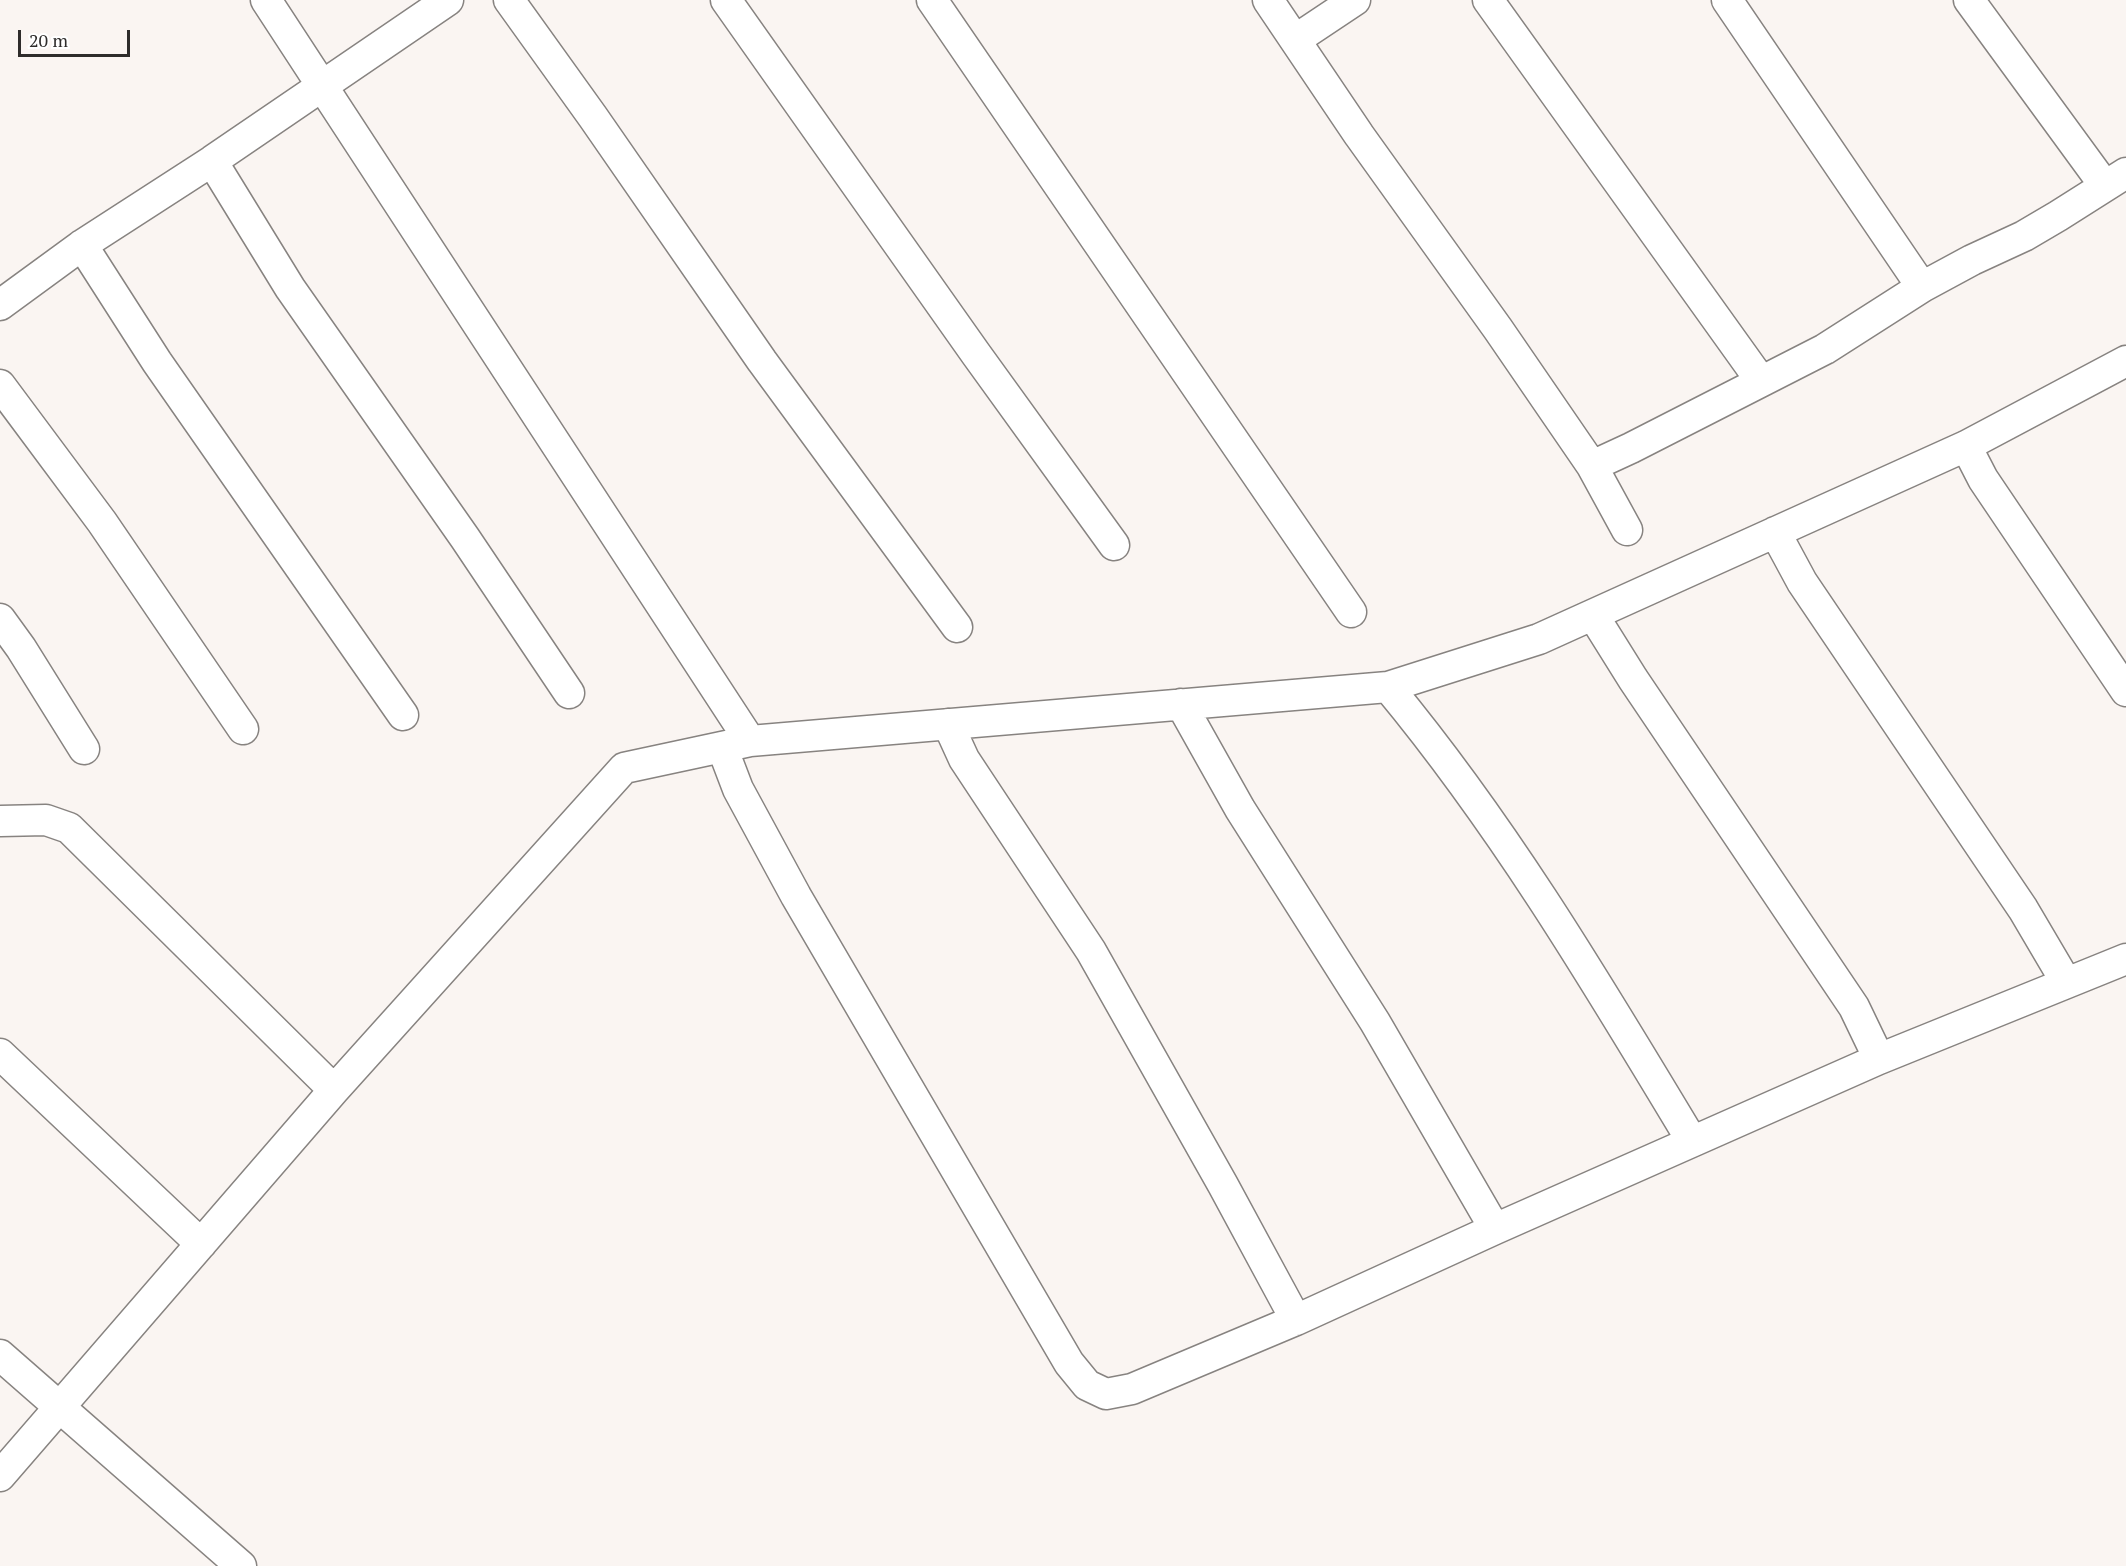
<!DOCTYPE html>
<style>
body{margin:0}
#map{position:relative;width:2126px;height:1566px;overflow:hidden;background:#faf5f2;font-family:"PT Serif",serif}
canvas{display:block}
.scale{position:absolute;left:18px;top:30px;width:112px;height:27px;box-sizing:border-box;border:3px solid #2e2c2b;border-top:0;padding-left:8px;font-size:18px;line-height:21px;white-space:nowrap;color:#2e2c2b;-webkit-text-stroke:4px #fff;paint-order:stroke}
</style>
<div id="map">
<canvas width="2126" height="1566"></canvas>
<div class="scale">20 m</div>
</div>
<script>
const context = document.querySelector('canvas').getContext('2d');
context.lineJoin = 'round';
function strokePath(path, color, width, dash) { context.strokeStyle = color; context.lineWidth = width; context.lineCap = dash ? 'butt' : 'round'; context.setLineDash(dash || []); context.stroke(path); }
const minor = new Path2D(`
 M266,0L750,741
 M509,0L593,117L762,361L957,627
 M726,0L976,354L1114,545
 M932,0L1351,612
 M1268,0L1359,135L1498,329L1592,466L1627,530
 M1488,0L1761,381
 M1727,0L1922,287
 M1969,0L2105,186
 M1295,40L1355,0
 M212,161L290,288L465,538L569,693
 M82,245L157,362L403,715
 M0,305L82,245L212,161L448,0
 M0,385L102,522L243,729
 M1966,446L1983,479L2126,691
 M1592,466L1631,448L1825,349L1922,287L1972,260L2024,236L2058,216L2126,173
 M1775,532L1802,582L2023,909L2066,982
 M1593,615L1633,679L1854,1007L1879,1059
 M0,619L21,648L84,749
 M1388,687C1505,828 1598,985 1692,1141
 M1181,704L1240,809L1375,1022L1495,1229
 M948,724L964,759L1091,951L1223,1185L1296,1320
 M722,747L738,789L796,896L1069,1363L1087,1385L1106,1394L1132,1389L1296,1320L1495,1229L1879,1059L2126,959
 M0,821L46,820L69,828L334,1090
 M0,1054L201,1244
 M0,1355L241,1566
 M0,1476L334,1090L624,768L750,741L1388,687L1539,639L1966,446L2126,361`);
strokePath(minor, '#878380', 33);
strokePath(minor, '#fff', 30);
</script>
